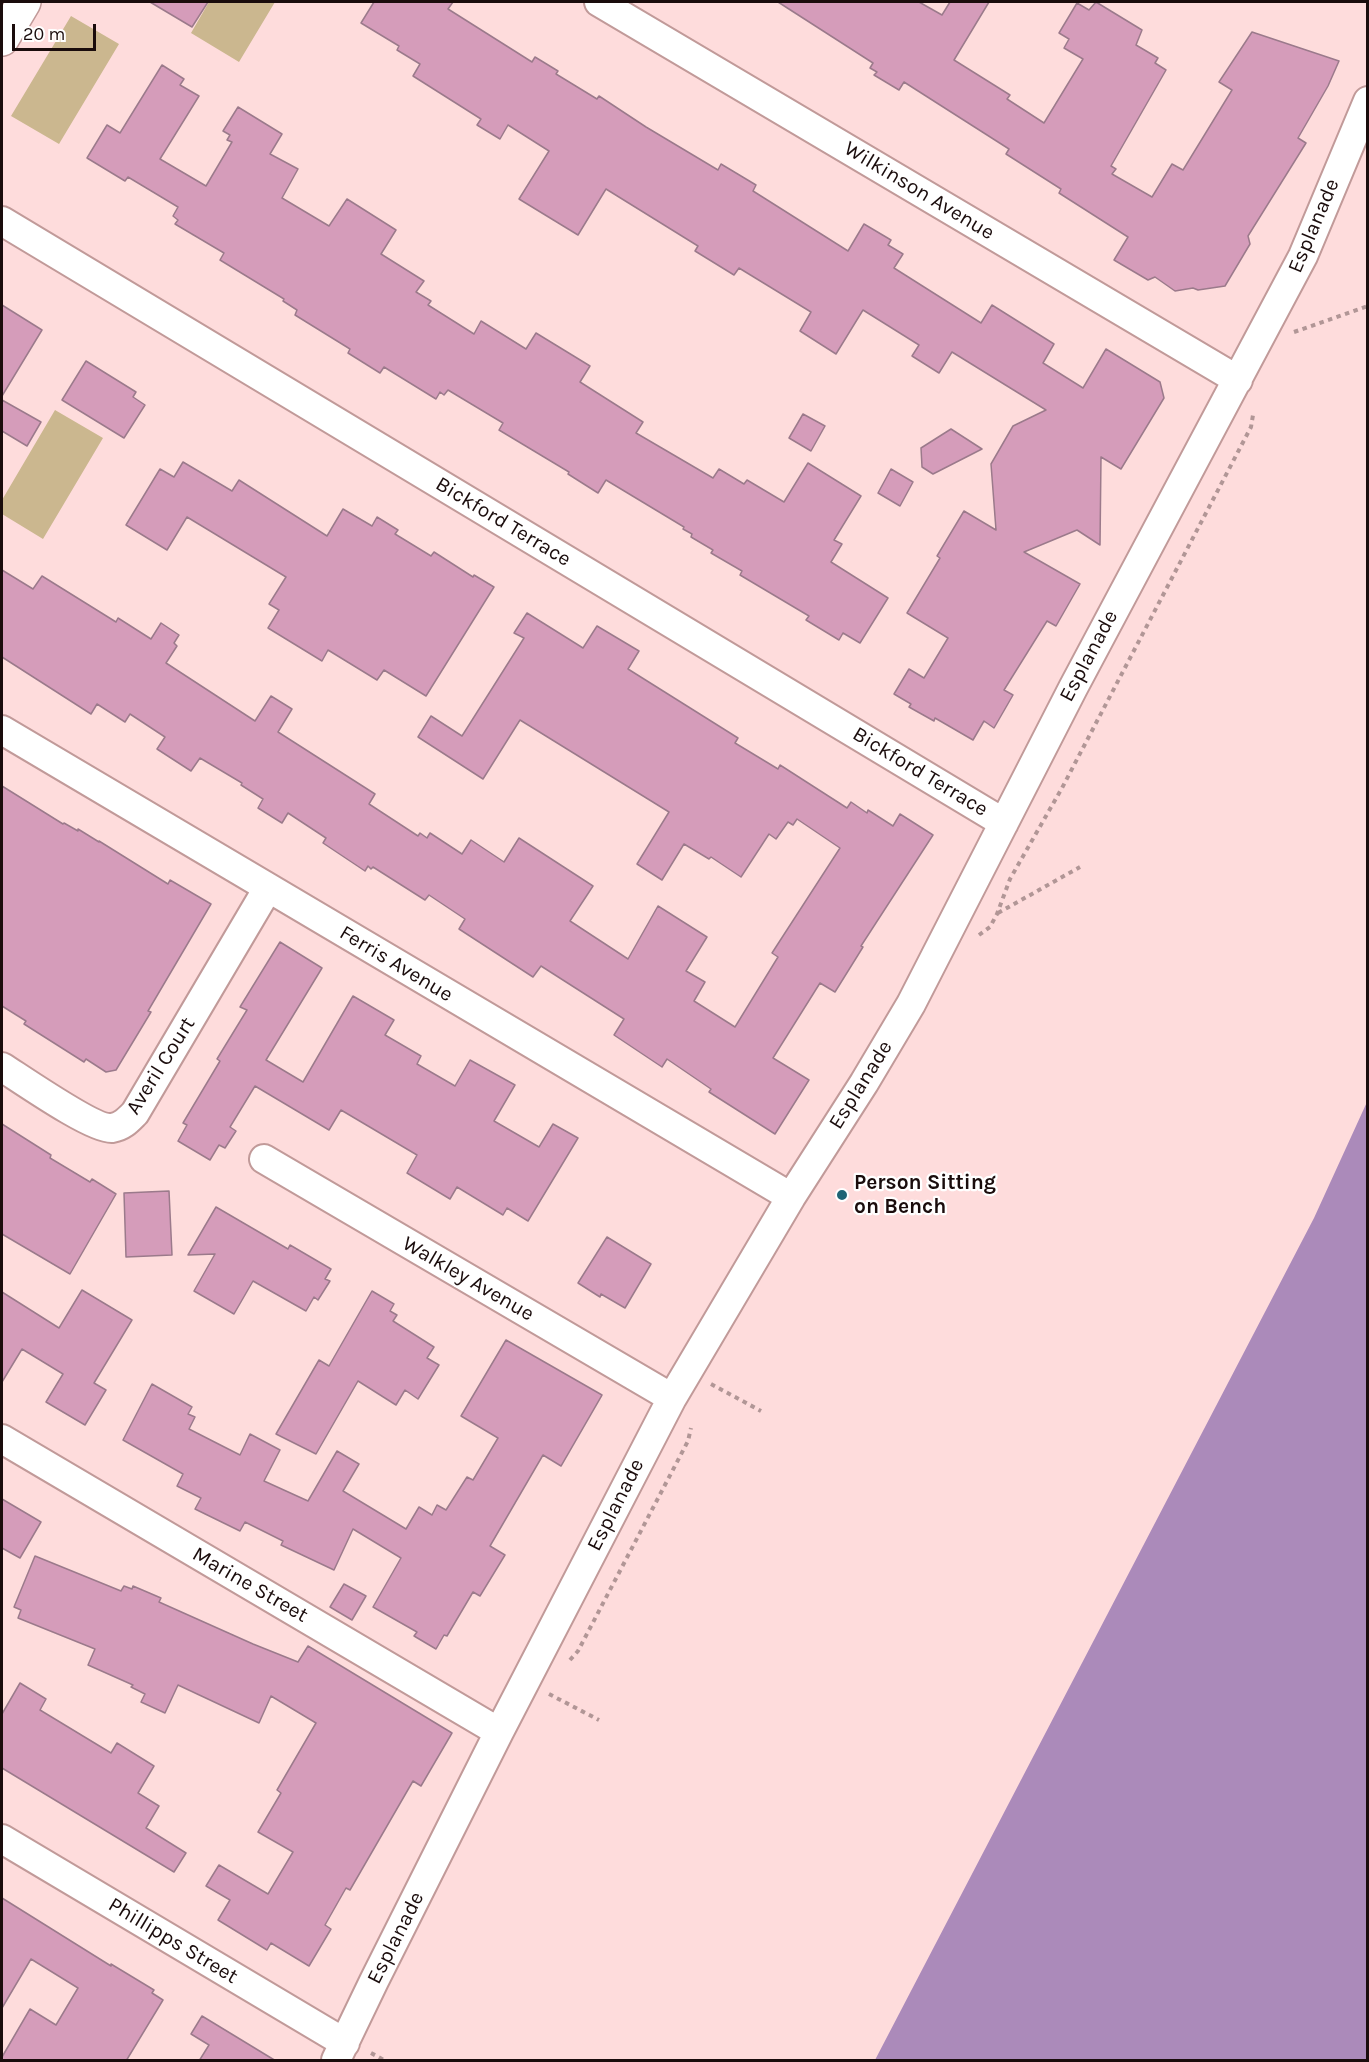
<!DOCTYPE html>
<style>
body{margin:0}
#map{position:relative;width:1369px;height:2062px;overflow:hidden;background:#fedcdc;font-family:Karla,sans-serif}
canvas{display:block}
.frame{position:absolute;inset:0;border:3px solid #1a0c0c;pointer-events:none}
.scale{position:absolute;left:12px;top:24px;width:84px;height:27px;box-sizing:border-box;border:3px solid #1a0c0c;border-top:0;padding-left:8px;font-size:18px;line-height:21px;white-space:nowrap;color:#1a0c0c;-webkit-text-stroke:4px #fff;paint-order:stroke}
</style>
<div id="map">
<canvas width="1369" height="2062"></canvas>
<div class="frame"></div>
<div class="scale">20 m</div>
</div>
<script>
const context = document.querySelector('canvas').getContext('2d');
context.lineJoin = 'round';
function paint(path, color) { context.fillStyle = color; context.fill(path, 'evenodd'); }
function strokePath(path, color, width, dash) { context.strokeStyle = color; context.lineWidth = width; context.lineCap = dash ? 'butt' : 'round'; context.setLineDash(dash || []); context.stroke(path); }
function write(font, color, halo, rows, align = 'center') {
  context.font = font + ' Karla,sans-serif'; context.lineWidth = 4.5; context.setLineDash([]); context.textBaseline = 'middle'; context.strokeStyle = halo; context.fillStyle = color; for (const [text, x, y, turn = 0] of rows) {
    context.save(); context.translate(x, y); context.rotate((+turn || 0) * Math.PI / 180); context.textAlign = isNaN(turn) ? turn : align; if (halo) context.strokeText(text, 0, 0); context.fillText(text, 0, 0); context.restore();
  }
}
paint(new Path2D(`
 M209,2H275L239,62L191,33Z
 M71,16L119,44L59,144L11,116Z
 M55,410L103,438L43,539L2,514V500Z`), '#cbb78f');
paint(new Path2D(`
 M1367,1102V2060H875L1314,1218Z`), '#ab8aba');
const building = new Path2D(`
 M150,2H208L192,27Z
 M374,2H453L448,9L532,62L535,57L558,71L556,74L597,99L599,96L646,127L718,170L721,164L756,185L753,191L848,251L864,224L891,240L888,245L903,254L894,268L981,323L992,305L1054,344L1043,363L1083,388L1106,349L1160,382L1164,398L1121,469L1101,457L1100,545L1077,530L1024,552L1080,584L1056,626L1047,621L1004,690L1013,695L994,728L984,721L973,740L935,718L934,721L909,707L911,704L894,694L909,669L924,678L948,638L907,613L940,558L937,556L964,511L996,530L991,464L1013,426L1046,410L952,352L939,373L912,356L919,345L863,310L836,354L800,331L811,312L739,268L734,275L695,251L698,246L606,189L578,235L519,199L549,151L508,125L500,139L477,125L481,119L413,76L420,64L397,50L399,46L361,23Z
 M778,2H919L942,15L950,2H989L954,60L1010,95L1007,99L1044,123L1083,59L1064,48L1069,39L1059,33L1077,3L1089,10L1096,2L1142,30L1136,45L1158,58L1155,63L1166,70L1111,166L1116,169L1112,174L1152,197L1172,164L1183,170L1232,90L1219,82L1252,32L1339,61L1328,86L1298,138L1306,143L1248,236L1250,244L1225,286L1198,290L1193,288L1175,291L1155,277L1148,280L1114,260L1128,237L1059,193L1061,189L1006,154L1009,149L904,82L899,90L874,75L877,72L870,68L873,63Z
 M162,65L184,79L180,85L199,96L160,159L206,186L232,142L227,140L230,135L223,131L238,107L282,134L270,154L298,169L282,198L329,226L347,199L396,230L381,254L424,281L416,292L431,301L428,305L474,334L481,321L526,349L536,333L590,366L580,382L643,422L636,433L713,478L719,469L744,484L747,480L784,502L808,463L861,496L834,540L842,544L831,562L888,598L860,643L843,633L839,640L806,620L809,616L740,575L742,571L711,553L713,550L691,537L692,534L683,529L684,527L606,480L598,493L568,474L569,472L499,430L503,423L448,390L444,395L440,392L436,399L384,367L380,373L348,353L350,349L295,315L297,310L283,301L284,299L220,260L224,253L175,224L178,220L173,216L178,207L128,177L125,181L87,158L107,125L120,133Z
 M2,305L42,330L2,396Z
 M86,361L136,392L133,397L145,405L124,438L62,400Z
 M2,400L41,422L27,446L2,431Z
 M803,414L825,426L811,451L789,438Z
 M951,429L982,449L933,474L922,467L921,448Z
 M183,462L232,491L239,480L327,536L343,509L372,526L377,517L398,530L395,534L431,556L434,552L473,577L474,575L494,587L426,696L384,670L377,680L328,650L322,661L268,628L279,610L269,604L286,577L187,517L167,550L126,525L160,469L174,477Z
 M891,469L913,482L900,506L878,493Z
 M2,570L33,589L42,576L116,622L118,618L151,639L161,623L179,635L174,643L177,646L166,663L255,721L271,696L292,709L278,732L375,794L369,804L418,836L420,833L427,838L430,833L462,854L471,840L504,862L519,838L593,886L570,921L628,959L658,906L707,937L686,971L705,982L694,1001L735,1027L778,957L772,953L840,848L797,819L793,825L788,822L776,839L769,834L741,877L711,857L709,859L684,844L662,880L637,864L669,812L520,720L483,779L418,737L431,716L462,736L524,638L514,633L527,613L583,648L597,626L639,651L628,669L738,738L735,743L778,769L780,765L847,808L851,802L867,813L868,810L893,826L900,814L933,835L861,946L863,947L835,992L820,983L773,1058L809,1080L775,1134L709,1092L711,1089L667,1059L662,1067L614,1035L624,1019L541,966L533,977L459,929L465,919L429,895L425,900L373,867L371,869L368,866L365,871L323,843L326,838L288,813L282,823L258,808L263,799L241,785L242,783L200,758L191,771L157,749L165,737L130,714L125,722L97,704L91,714L2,657Z
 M2,786L63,824L64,823L78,831V829L99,842V841L168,884L170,880L211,904L148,1011L151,1012L116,1070L106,1072L86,1059L84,1062L24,1024L26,1021L2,1006Z
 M280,942L322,968L266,1060L303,1082L353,996L394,1020L385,1035L421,1056L417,1064L455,1086L470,1060L515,1085L494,1121L539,1147L553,1124L578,1138L528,1221L507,1208L503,1215L457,1187L450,1199L407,1173L417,1155L341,1110L329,1130L255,1086L230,1127L236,1131L225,1148L219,1145L210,1160L178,1141L187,1125L183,1123L220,1061L217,1059L247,1010L240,1007Z
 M2,1124L51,1155L50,1158L90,1182L92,1179L116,1194L70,1274L2,1234Z
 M169,1191L172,1255L126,1257L124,1193Z
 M216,1207L288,1249L290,1245L331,1269L325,1279L330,1281L318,1300L314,1297L306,1311L253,1281L234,1314L194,1291L215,1254L188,1255Z
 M607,1237L651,1264L625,1308L601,1294L600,1297L578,1283Z
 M82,1290L132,1320L94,1383L106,1390L85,1425L46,1402L63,1374L22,1349L2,1382V1292L59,1328Z
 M372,1291L394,1304L390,1311L397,1315L393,1321L434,1347L427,1358L439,1365L418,1399L405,1390L396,1405L358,1381L316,1454L276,1434L319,1360L329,1366Z
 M506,1340L602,1395L561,1466L543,1455L490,1546L505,1555L480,1596L473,1592L447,1636L444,1635L436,1649L414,1636L417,1632L373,1607L401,1558L353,1529L334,1570L281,1545L283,1541L245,1522L240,1531L195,1509L201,1498L177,1486L183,1474L123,1440L152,1384L192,1407L188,1414L195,1417L189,1429L240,1455L250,1434L280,1450L264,1481L308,1501L337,1451L359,1464L343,1491L406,1529L419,1507L432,1515L437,1505L446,1510L467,1477L473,1480L498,1438L461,1416Z
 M2,1499L41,1522L20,1558L2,1548Z
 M35,1556L121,1591L124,1586L132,1589L133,1586L161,1598L159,1602L253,1644L298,1662L308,1646L452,1733L421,1786L413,1781L350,1890L346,1888L325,1925L331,1929L309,1966L271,1943L267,1950L218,1920L230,1900L206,1886L219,1865L268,1894L293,1852L258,1832L281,1793L277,1790L316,1723L271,1696L259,1723L178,1685L165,1713L141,1702L145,1694L131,1687L133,1685L88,1665L95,1649L18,1618L21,1610L14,1607Z
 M344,1584L366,1596L352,1620L330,1607Z
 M20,1683L46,1699L40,1710L111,1753L117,1743L154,1766L138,1793L159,1806L146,1828L186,1853L174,1872L2,1768V1714Z
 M2,1898L111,1966V1964L154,1990L152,1993L163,2000L126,2061H2V2057L30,2009L56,2025L78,1988L31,1959L2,2008Z
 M202,2016L276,2061H199L209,2045L191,2034Z`);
paint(building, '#d59cba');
strokePath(building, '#9b7a8b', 1.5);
const street = new Path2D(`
 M599,2L1238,380
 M2,221L1004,823
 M2,730L791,1197
 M2,1067C21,1079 94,1130 112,1128C123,1126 128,1120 135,1113L268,888
 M264,1159L672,1398
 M2,1439L499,1732
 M2,1839L345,2043
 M336,2060L374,1981L499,1732L672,1398L791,1197L864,1083L911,1004L1073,688L1303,256L1368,101`);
const secondary = new Path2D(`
 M2,39L24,2`);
strokePath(street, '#c19a99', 32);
strokePath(secondary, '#c19a99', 36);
strokePath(new Path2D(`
 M1294,332L1368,306
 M998,913L1080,867
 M979,935L990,927L997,914L1010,879L1062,788L1251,427L1253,415
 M711,1384L761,1411
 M570,1660L578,1651L688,1441L691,1428
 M549,1694L599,1720
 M371,2053L384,2060`), '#b19696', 4, [4.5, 4.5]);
strokePath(street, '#fff', 28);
strokePath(secondary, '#fff', 33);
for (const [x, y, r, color] of [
 [842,1195,6,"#1f6475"]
]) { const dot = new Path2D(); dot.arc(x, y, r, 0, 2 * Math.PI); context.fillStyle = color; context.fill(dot); strokePath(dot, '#fff', 2); }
write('21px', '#1a0c0c', '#fff', [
 ["Wilkinson Avenue",919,191,31],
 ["Esplanade",1314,226,-67],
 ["Bickford Terrace",503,522,31],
 ["Esplanade",1089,656,-62],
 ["Bickford Terrace",920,772,31],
 ["Ferris Avenue",396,964,31],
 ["Averil Court",161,1066,-58],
 ["Esplanade",861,1085,-58],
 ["Walkley Avenue",468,1279,30],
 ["Esplanade",616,1505,-63],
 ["Marine Street",250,1585,30],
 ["Esplanade",396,1938,-63],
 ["Phillipps Street",173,1941,31]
]);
write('bold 21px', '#1a0c0c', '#fff', [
 ["Person Sitting",854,1183],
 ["on Bench",854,1207]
], 'left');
</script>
